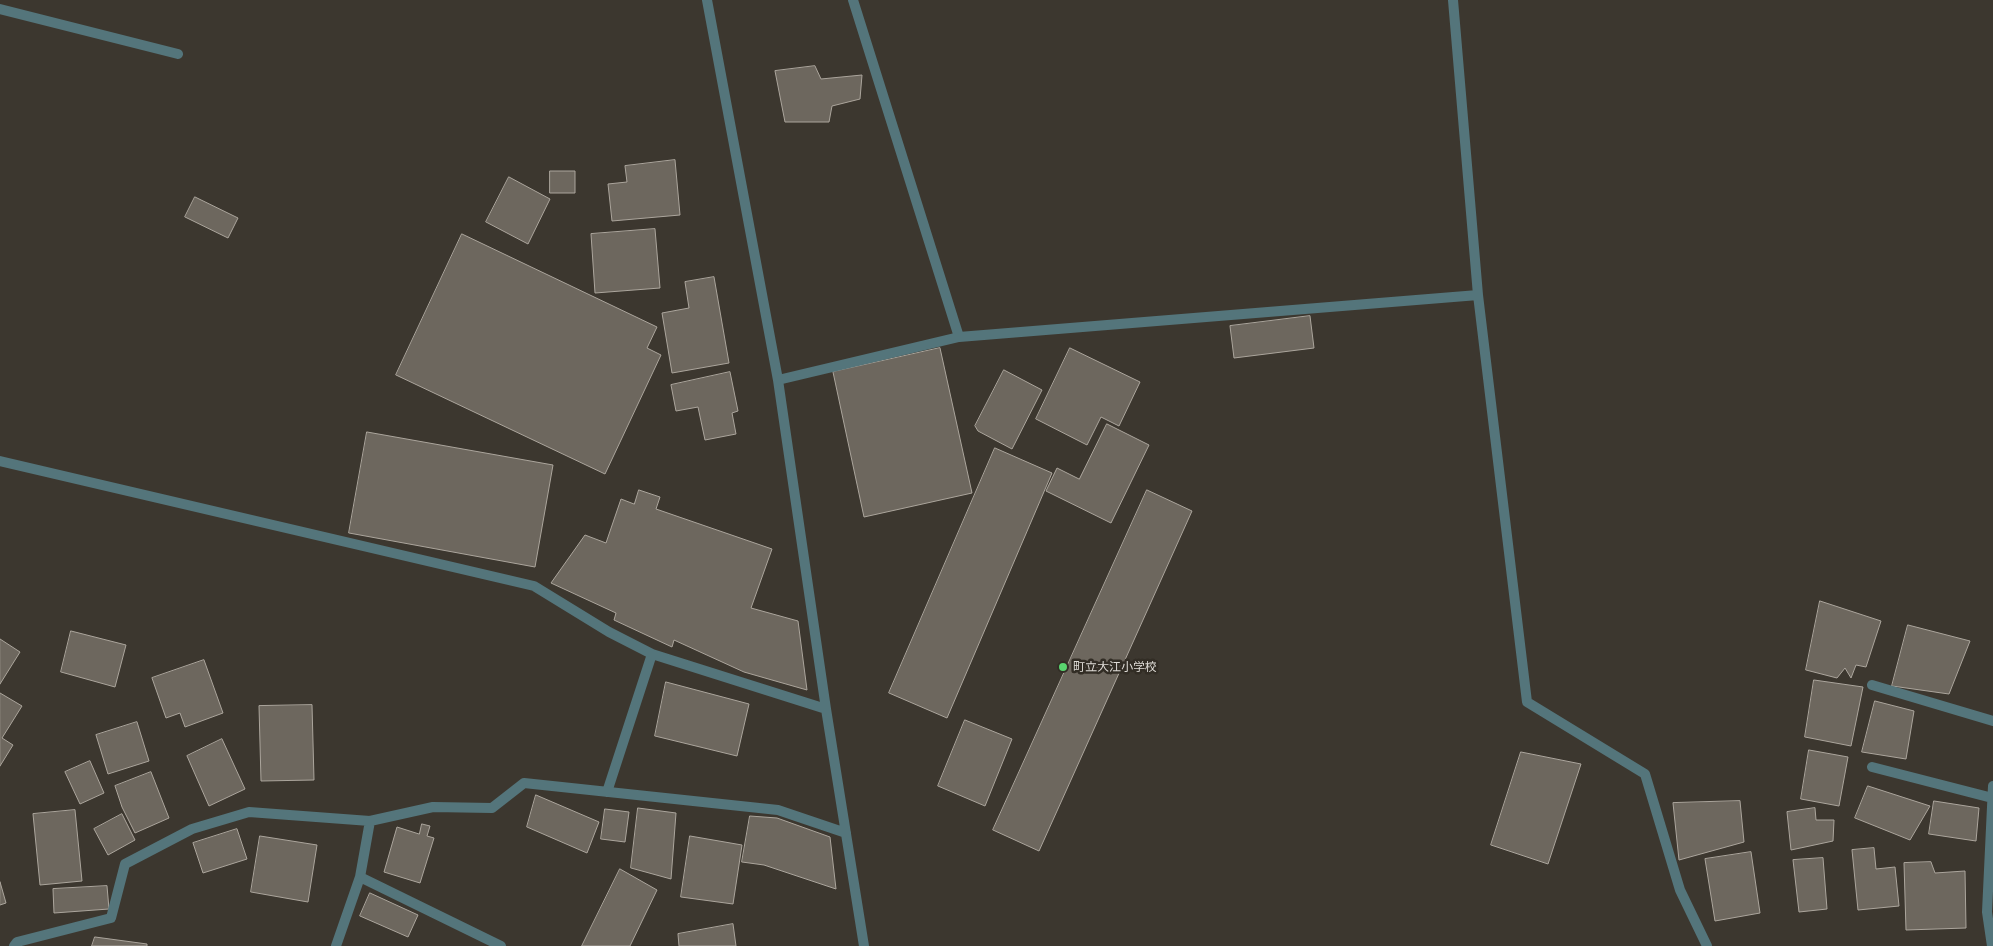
<!DOCTYPE html>
<meta charset="utf-8">
<style>
body{margin:0}
canvas{display:block;background:#3c372f}
</style>
<canvas width="1993" height="946"></canvas>
<script>
const context = document.querySelector('canvas').getContext('2d');
context.lineJoin = 'round';
function paint(path, color) { context.fillStyle = color; context.fill(path, 'evenodd'); }
function strokePath(path, color, width, dash) { context.strokeStyle = color; context.lineWidth = width; context.lineCap = dash ? 'butt' : 'round'; context.setLineDash(dash || []); context.stroke(path); }
function write(font, color, halo, rows, align = 'center') {
  context.font = font + ' Figtree,"Noto Sans JP",sans-serif'; context.lineWidth = 5; context.setLineDash([]); context.textBaseline = 'middle'; context.strokeStyle = halo; context.fillStyle = color; for (const [text, x, y, turn = 0] of rows) {
    context.save(); context.translate(x, y); context.rotate((+turn || 0) * Math.PI / 180); context.textAlign = isNaN(turn) ? turn : align; if (halo) context.strokeText(text, 0, 0); context.fillText(text, 0, 0); context.restore();
  }
}
const building = new Path2D(`
 M815,66L821,79L862,75L860,99L832,106L829,122H785L775,71Z
 M675,160L680,215L612,221L608,184L627,182L625,166Z
 M550,171H575V193H550Z
 M509,177L550,199L528,244L486,222Z
 M195,197L238,218L228,238L185,217Z
 M655,229L660,288L595,293L591,234Z
 M462,234L657,327L647,348L661,355L605,474L396,375Z
 M714,277L729,363L672,373L662,313L689,308L685,282Z
 M1310,316L1314,348L1234,358L1230,326Z
 M940,348L972,493L864,517L833,372Z
 M1070,348L1140,382L1119,426L1101,417L1087,445L1036,419Z
 M1004,370L1042,390L1012,449L978,431L975,426Z
 M730,372L738,411L732,413L736,434L705,440L698,407L676,411L671,385Z
 M1107,424L1149,445L1111,523L1046,491L1057,468L1079,479Z
 M367,432L553,465L535,567L349,533Z
 M995,448L1052,473L947,718L889,693Z
 M639,490L660,497L656,509L772,549L751,608L798,621L807,690L744,672L674,640L672,647L614,620L616,613L551,583L585,535L606,543L621,499L634,504Z
 M1147,490L1192,511L1039,851L993,830Z
 M1820,601L1881,621L1866,667L1856,665L1851,678L1845,668L1837,678L1806,670Z
 M1908,625L1970,641L1949,694L1892,686Z
 M71,631L126,645L115,687L61,672Z
 M0,639L20,652L0,684Z
 M204,660L223,713L185,727L180,713L166,718L152,678Z
 M1814,680L1863,687L1851,746L1805,737Z
 M666,682L749,704L737,756L655,736Z
 M0,693L22,706L2,738L13,745L0,766Z
 M1875,701L1914,711L1906,759L1862,752Z
 M312,705L314,780L261,781L259,706Z
 M965,720L1012,739L985,806L938,786Z
 M137,722L149,761L108,774L96,735Z
 M222,739L245,789L209,806L187,756Z
 M1809,750L1848,757L1839,806L1801,799Z
 M1521,752L1581,764L1548,864L1491,845Z
 M90,761L104,793L80,804L65,772Z
 M151,772L169,818L135,833L122,807L115,786Z
 M1868,786L1930,806L1910,840L1855,818Z
 M536,795L599,822L587,853L527,827Z
 M1740,801L1744,842L1679,860L1673,803Z
 M1934,801L1979,808L1976,841L1929,834Z
 M638,808L676,813L671,879L631,868Z
 M1815,808L1816,820H1834L1833,841L1791,850L1787,812Z
 M605,809L629,812L625,842L601,839Z
 M75,810L82,881L40,885L33,814Z
 M122,814L135,840L108,855L94,829Z
 M750,816L777,818L830,837L836,889L764,865L742,862Z
 M422,824L430,826L427,836L434,838L420,883L384,872L397,827L419,834Z
 M237,829L247,859L203,873L193,843Z
 M260,836L317,845L308,902L251,892Z
 M690,836L742,845L733,904L681,897Z
 M1874,848L1876,869L1895,867L1899,906L1858,910L1852,850Z
 M1751,852L1760,913L1715,921L1705,859Z
 M1823,858L1827,909L1799,912L1793,860Z
 M1931,862L1935,873L1965,871L1966,928L1906,930L1904,863Z
 M620,869L657,890L630,946H582Z
 M0,882L6,903L0,905Z
 M107,886L109,909L54,913L53,889Z
 M370,893L418,915L408,937L360,916Z
 M733,924L736,946H679L678,934Z
 M95,937L147,944V946H92Z`);
paint(building, '#6d675e');
strokePath(building, '#aba59c', 1);
strokePath(new Path2D(`
 M707,0L778,380L826,709L864,946
 M853,0L959,337
 M1453,0L1478,295L1527,702L1645,774L1680,890L1707,946
 M0,9L178,54
 M778,380L959,337L1478,295
 M0,461L534,586L609,632L652,654L826,709
 M1872,685L1993,721
 M1872,767L1992,798
 M607,792L652,654
 M360,877L501,946
 M14,946L17,942L111,918L125,864L192,829L249,812L370,821L433,807L492,808L524,783L778,810L846,833
 M336,946L360,877L370,821
 M1992,946L1987,912L1993,786`), '#54757b', 10);
for (const [x, y, r, color] of [
 [1063,667,5,"#59d56f"]
]) { const dot = new Path2D(); dot.arc(x, y, r, 0, 2 * Math.PI); context.fillStyle = color; context.fill(dot); strokePath(dot, '#322d25', 2); }
write('12px', '#dfdcd7', '#322d25', [
 ["町立大江小学校",1073,667]
], 'left');
</script>
